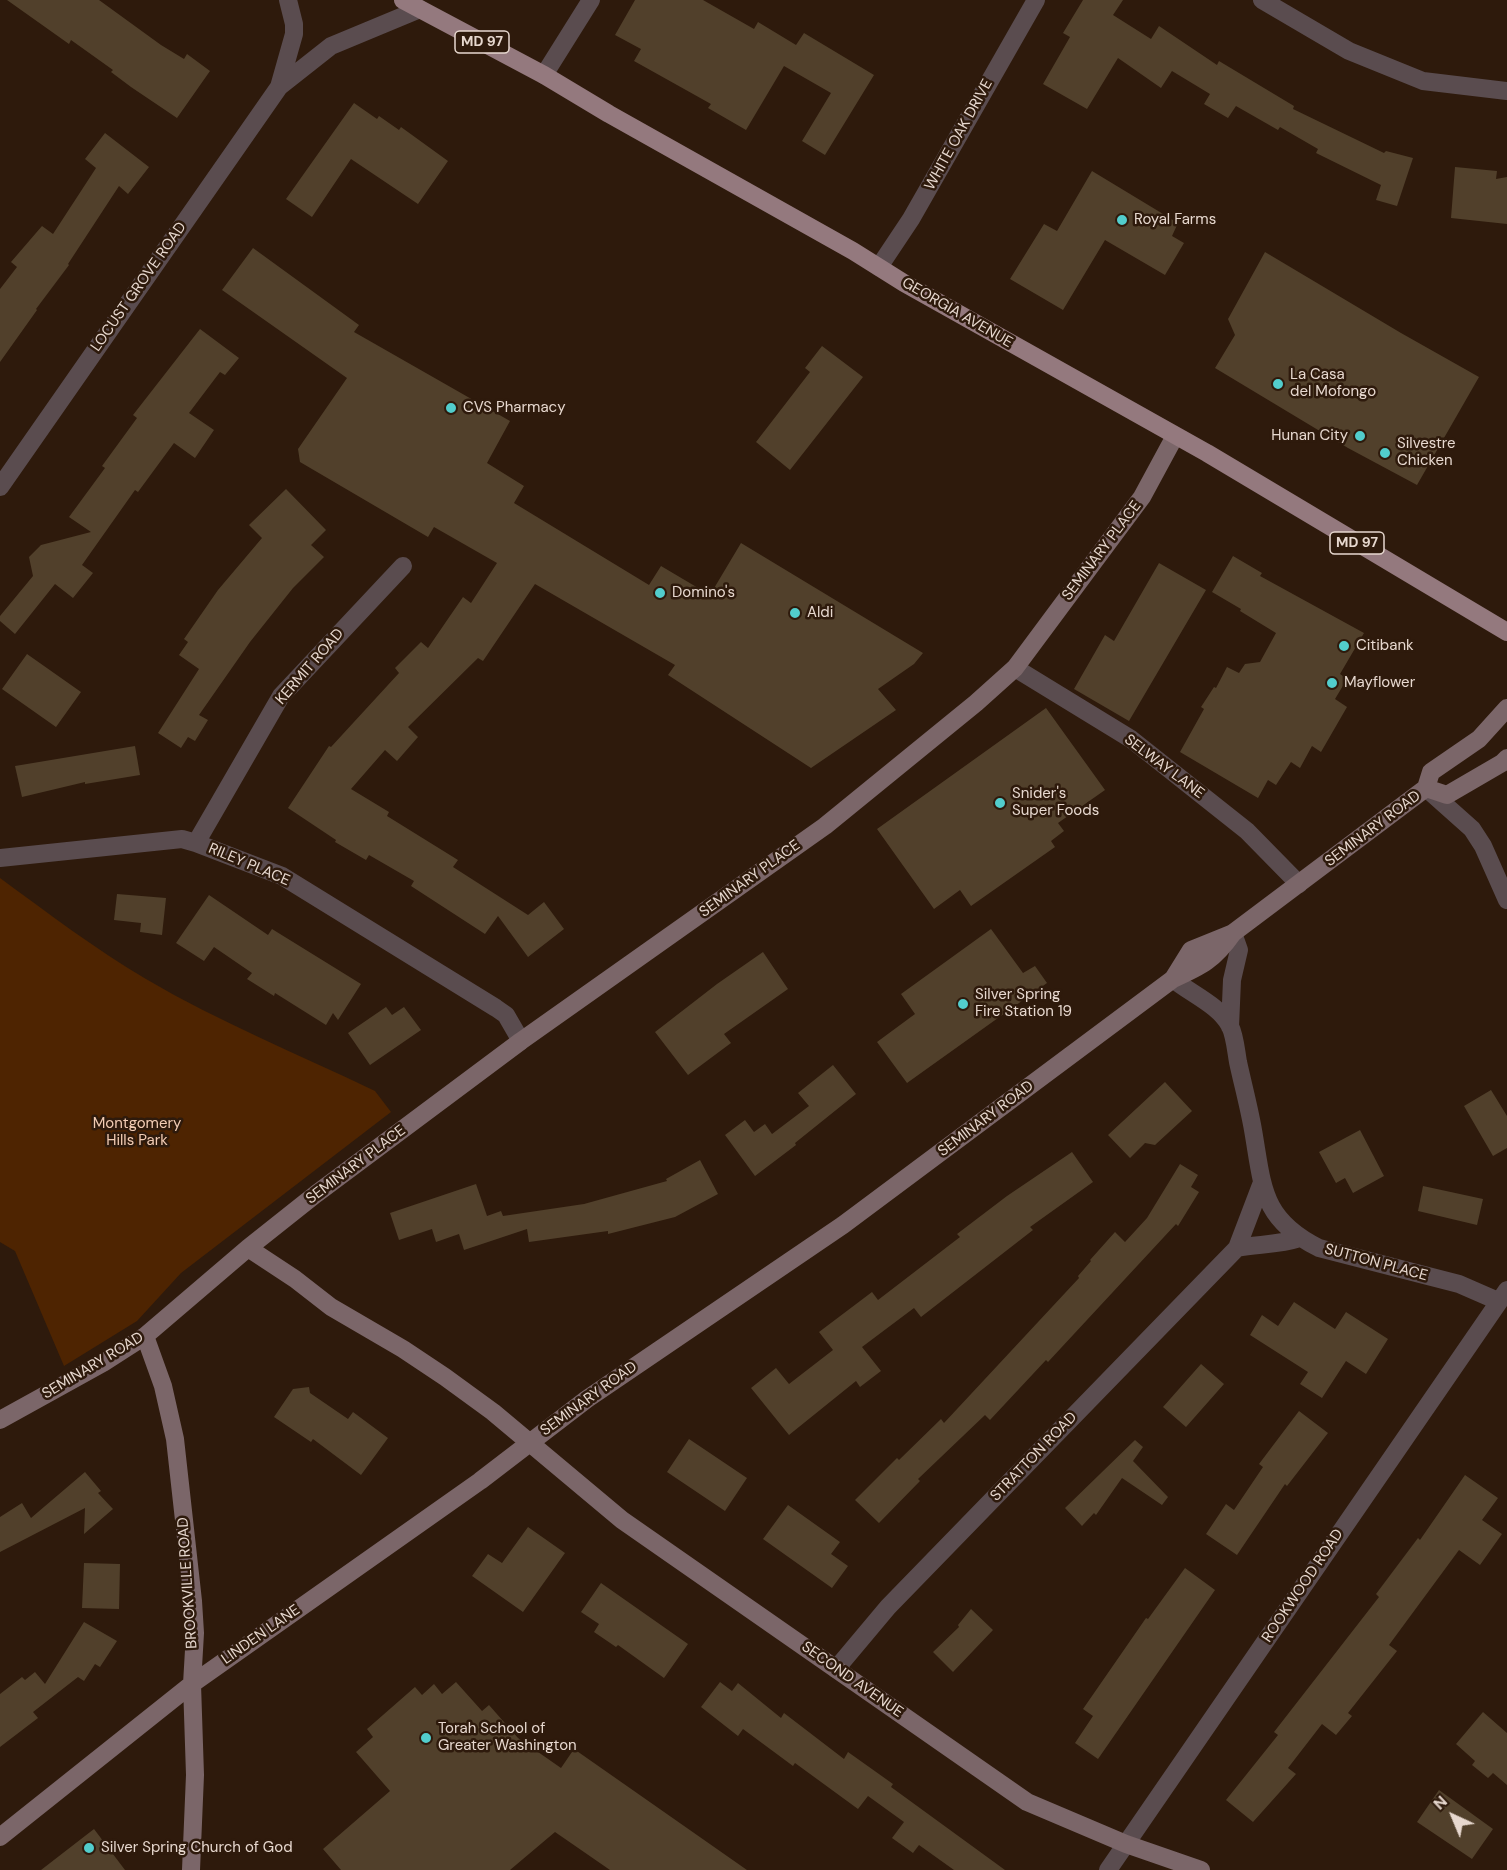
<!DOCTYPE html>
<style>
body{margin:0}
#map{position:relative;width:1507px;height:1870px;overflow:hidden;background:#2e1a0c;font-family:"DM Sans",sans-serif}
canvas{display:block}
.north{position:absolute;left:1423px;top:1786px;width:60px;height:60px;-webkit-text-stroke:4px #2e1a0c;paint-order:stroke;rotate:316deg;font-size:16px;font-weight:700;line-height:24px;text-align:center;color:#e7d8cf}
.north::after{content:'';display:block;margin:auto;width:21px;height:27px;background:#e7d8cf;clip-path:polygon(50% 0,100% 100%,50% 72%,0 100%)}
</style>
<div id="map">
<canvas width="1507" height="1870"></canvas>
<div class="north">N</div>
</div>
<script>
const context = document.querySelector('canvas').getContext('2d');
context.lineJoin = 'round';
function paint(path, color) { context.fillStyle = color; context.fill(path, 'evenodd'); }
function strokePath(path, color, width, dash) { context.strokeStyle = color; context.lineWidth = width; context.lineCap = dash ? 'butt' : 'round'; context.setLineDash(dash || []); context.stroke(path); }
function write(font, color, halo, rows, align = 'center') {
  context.font = font + ' "DM Sans",sans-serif'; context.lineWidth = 5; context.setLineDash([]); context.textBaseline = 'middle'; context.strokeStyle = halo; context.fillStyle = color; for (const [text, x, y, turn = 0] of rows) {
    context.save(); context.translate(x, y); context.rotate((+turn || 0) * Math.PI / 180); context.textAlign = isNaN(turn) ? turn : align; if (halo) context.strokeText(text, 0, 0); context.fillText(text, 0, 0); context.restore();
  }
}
paint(new Path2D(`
 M0,878C48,913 95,949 146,979C219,1022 298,1054 375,1091L391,1112L181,1273L137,1321L64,1366L15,1251L0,1242Z`), '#4e2401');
paint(new Path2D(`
 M7,0H99L161,45L184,59L187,54L210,71L177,118L131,87L111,72L113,70L71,40L69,44Z
 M635,0H703L754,29L758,22L796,45L804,33L874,75L825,155L802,141L831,93L784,66L746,130L708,108L711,104L634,61L641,49L615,35Z
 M1083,0H1123L1113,15L1151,39L1159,26L1217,65L1219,61L1294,106L1293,109L1384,153L1386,151L1413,158L1397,206L1376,200L1381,185L1316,153L1318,149L1280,127L1278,130L1236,106L1228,118L1204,104L1210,94L1172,71L1161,88L1118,58L1087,109L1043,84L1070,37L1063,33Z
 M354,103L377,119L379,116L399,130L401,127L448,161L418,204L351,159L312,217L286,199Z
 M105,133L149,167L128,194L119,186L68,264L69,265L36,309L37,310L0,362V289L17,267L11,262L42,226L53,234L96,168L85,159Z
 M1455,167L1497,171L1496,179L1507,177V224L1451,218Z
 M1092,171L1178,223L1172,236L1184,243L1165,275L1105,240L1063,310L1010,279L1044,224L1057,231Z
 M253,248L359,325L354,332L510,421L487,463L524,486L514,503L649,585L661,566L710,595L741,543L923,653L914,664L878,689L896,710L811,768L668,675L675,665L535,584L483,661L478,658L408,727L418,737L397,761L385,750L351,789L389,812L387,816L458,860L453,867L528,915L544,902L564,929L528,957L498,916L485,934L411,886L414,881L369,855L366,860L335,842L336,840L288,808L329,746L331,747L399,673L395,668L421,642L428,648L463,597L471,603L497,563L434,527L428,537L300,462L298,449L347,378L222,290Z
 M1265,252L1401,333L1479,377L1417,485L1348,448L1215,368L1235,335L1228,319Z
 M200,329L239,358L225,375L220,372L189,413L214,430L195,458L174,443L138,492L135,490L82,565L93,573L73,598L55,584L15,634L0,621V616L33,576L29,557L41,545L91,532L69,517L105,468L102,466L137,418L133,415Z
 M822,346L863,377L790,470L756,442L810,372L805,368Z
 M286,489L326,530L311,545L324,557L293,588L250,642L199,715L208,720L195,741L188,737L181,748L158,733L199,669L179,655L188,642L184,639L218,590L262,538L249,525Z
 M1233,556L1262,573L1260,576L1364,633L1340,674L1347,679L1335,699L1347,707L1321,752L1312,746L1300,768L1291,762L1276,785L1268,780L1258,798L1180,752L1204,709L1201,707L1214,687L1216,688L1227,667L1239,673L1245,664L1260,662L1276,633L1240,611L1241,609L1212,592Z
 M1159,563L1206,590L1129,721L1074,689L1105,635L1114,641Z
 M27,654L81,692L56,727L2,689Z
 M1046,708L1105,790L1058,823L1064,831L1051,841L1055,847L971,906L960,890L934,909L877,829Z
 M135,746L140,775L85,784V782L22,797L15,766Z
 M117,894L166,898L162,935L140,932L141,923L114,920Z
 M209,895L268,935L272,929L361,984L338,1020L333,1013L326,1025L275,993L274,996L247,979L252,973L214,947L204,961L176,943Z
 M991,929L1023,973L1035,966L1047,983L907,1083L877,1042L915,1014L901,994Z
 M763,952L788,989L724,1034L731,1043L688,1075L655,1032L717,984Z
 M386,1007L392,1015L404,1007L421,1030L370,1065L348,1033Z
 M833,1065L856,1094L795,1143L796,1145L755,1176L725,1135L745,1120L754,1132L765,1124L772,1134L809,1106L798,1093Z
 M1165,1082L1192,1111L1155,1145L1145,1143L1130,1158L1108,1135Z
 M1491,1090L1507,1116V1148L1493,1156L1464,1106Z
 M1360,1130L1384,1176L1353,1193L1345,1178L1336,1183L1319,1152Z
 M1072,1152L1093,1182L1030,1227L1033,1230L921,1317L914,1308L862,1347L881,1371L860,1387L856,1381L789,1435L751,1388L776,1368L789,1384L833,1350L819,1332L872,1292L878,1300L960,1237L957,1234L1007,1196Z
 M700,1160L718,1194L675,1217L608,1234V1231L529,1242L527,1229L464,1250L459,1234L436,1242L432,1229L399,1240L390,1213L476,1184L487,1216L501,1211L503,1216L584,1204L667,1181L666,1179Z
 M1180,1164L1198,1175L1191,1187L1199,1192L1178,1226L1176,1224L1048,1362L1046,1360L990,1420L985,1415L918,1479L920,1481L879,1523L855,1500L897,1458L899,1460L941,1419L944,1423L1079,1278L1078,1276L1091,1261L1090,1260L1115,1232L1125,1242L1147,1218Z
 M1423,1186L1483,1199L1477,1225L1418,1211Z
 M1294,1302L1335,1329L1346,1312L1388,1339L1366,1374L1346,1361L1322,1398L1300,1384L1308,1372L1250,1335L1262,1315L1278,1326Z
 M1201,1364L1224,1384L1186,1427L1163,1407Z
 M309,1387L310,1393L348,1419L353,1412L388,1438L361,1475L313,1439L311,1442L274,1417L293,1389Z
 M1299,1411L1328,1433L1287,1486L1285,1484L1237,1555L1206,1534L1226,1504L1234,1510L1263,1467L1259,1464Z
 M689,1439L747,1478L725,1511L667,1472Z
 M1135,1440L1143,1447L1133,1461L1168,1497L1162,1505L1122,1478L1096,1515L1094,1513L1082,1526L1065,1508Z
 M85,1472L101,1491L98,1493L113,1509L84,1534L85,1508L0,1552V1517L22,1503L31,1518Z
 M1465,1475L1498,1498L1482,1520L1502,1534L1480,1565L1459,1550L1389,1645L1397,1651L1348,1713L1352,1716L1336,1735L1322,1724L1288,1768L1296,1774L1253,1822L1226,1800L1278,1735L1274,1732L1379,1597L1376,1594L1418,1538L1420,1540Z
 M788,1505L840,1542L831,1554L848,1566L832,1588L763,1539Z
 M528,1527L565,1553L523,1612L472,1576L488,1554L502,1563Z
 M84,1563L120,1564L119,1609L82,1608Z
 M1185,1568L1215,1590L1098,1759L1075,1743L1093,1716L1083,1709L1146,1618L1148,1619Z
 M601,1583L688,1644L664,1678L618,1645L616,1647L594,1632L599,1624L581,1612Z
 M971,1609L993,1630L953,1672L933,1652L959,1627L958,1625Z
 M84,1622L117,1641L100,1667L95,1664L84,1681L78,1677L33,1712L38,1718L0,1747V1694L22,1677L25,1680L35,1672L45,1684Z
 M456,1682L482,1711L489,1705L518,1738L561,1768L574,1749L747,1870H610L555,1832L510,1870H341L323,1849L390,1791L356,1752L373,1737L367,1729L415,1687L422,1695L434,1684L442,1694Z
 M720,1682L732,1691L738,1683L781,1718L784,1713L844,1759L848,1752L893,1784L891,1787L1005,1870H954L919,1845L913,1853L892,1838L904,1822L868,1796L858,1809L795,1763L793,1766L743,1729L738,1736L701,1707Z
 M1483,1712L1507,1733V1785L1493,1773L1488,1778L1472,1765L1475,1761L1456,1744Z
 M1439,1790L1493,1829L1472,1859L1417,1822Z
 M94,1829L125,1870H41Z`), '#51402b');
strokePath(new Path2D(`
 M1262,0L1349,51L1423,81L1507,91
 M544,75L591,0
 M279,87L294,34V24L288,0
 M879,267L911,219L1036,0
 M0,487L279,87L331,46L420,9
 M1015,668L1131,739L1247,831L1299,884
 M1426,788L1472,829L1483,846L1507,900
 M196,843L281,696L403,566
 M0,858L182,839L196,843L282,876L496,1008L506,1015L521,1041
 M1173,979C1191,994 1219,1005 1230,1026C1235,1036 1236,1051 1238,1062C1243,1085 1249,1107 1253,1130C1263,1187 1261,1219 1319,1248L1459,1284L1498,1301
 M1230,1027L1232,980L1239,950L1233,933
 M1261,1185L1237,1248C1258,1244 1279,1245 1300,1238
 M836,1669L888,1607L1237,1248
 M1108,1870L1507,1290`), '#5a4c4f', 18);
strokePath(new Path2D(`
 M1426,788L1447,795L1502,763L1507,758
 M1173,979L1191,950L1233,933L1426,788L1431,772L1479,739L1507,708
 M248,1248L295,1279L331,1307L403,1349L445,1377L493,1412L622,1520L1027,1802L1126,1844L1201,1870
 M145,1336L163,1386L175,1439L193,1601L195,1633L192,1684L195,1775L191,1870
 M0,1420L103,1363L145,1336L248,1248L316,1194L521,1041L825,826L976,703L1015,668L1142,497L1175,436
 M0,1837L192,1684L480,1481L587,1399L843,1225L1173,979C1202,966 1214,960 1233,933`), '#7b6669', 18);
strokePath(new Path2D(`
 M403,0L544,75L609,114L853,251L904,283L1207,453L1507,632`), '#94797e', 18);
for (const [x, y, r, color] of [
 [1122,220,6,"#52cdcc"],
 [1278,384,6,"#52cdcc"],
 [451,408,6,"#52cdcc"],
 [1360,436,6,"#52cdcc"],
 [1385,453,6,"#52cdcc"],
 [660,593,6,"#52cdcc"],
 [795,613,6,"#52cdcc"],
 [1344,646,6,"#52cdcc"],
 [1332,683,6,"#52cdcc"],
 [1000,803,6,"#52cdcc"],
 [963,1004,6,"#52cdcc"],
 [426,1738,6,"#52cdcc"],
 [89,1848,6,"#52cdcc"]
]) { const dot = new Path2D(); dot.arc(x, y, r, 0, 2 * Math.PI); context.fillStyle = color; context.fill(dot); strokePath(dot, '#2e1a0c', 2); }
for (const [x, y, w] of [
 [482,42,54],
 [1357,543,54]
]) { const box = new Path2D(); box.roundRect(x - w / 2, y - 11, w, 22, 4.5); context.fillStyle = '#2e1a0c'; context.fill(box); strokePath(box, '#e7d8cf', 1.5); }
write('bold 14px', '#e7d8cf', null, [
 ["MD 97",482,42],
 ["MD 97",1357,543]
]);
write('15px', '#e7d8cf', '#2e1a0c', [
 ["WHITE OAK DRIVE",959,135,-61],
 ["LOCUST GROVE ROAD",139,287,-55],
 ["GEORGIA AVENUE",957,313,30],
 ["SEMINARY PLACE",1102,551,-53],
 ["KERMIT ROAD",310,667,-49],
 ["SELWAY LANE",1164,767,37],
 ["SEMINARY ROAD",1373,829,-37],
 ["RILEY PLACE",249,865,23],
 ["SEMINARY PLACE",750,879,-36],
 ["SEMINARY ROAD",986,1119,-37],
 ["SEMINARY PLACE",356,1165,-37],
 ["SUTTON PLACE",1376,1263,15],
 ["SEMINARY ROAD",93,1366,-31],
 ["SEMINARY ROAD",589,1399,-36],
 ["STRATTON ROAD",1034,1457,-46],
 ["BROOKVILLE ROAD",188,1583,-94],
 ["ROOKWOOD ROAD",1303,1586,-56],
 ["LINDEN LANE",261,1635,-35],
 ["SECOND AVENUE",852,1680,35]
]);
write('15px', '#e7d8cf', '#2e1a0c', [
 ["Royal Farms",1134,220],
 ["La Casa",1290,375],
 ["del Mofongo",1290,392],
 ["CVS Pharmacy",463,408],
 ["Hunan City",1348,436,"right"],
 ["Silvestre",1397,444],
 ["Chicken",1397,461],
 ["Domino's",672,593],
 ["Aldi",807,613],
 ["Citibank",1356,646],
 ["Mayflower",1344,683],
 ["Snider's",1012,794],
 ["Super Foods",1012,811],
 ["Silver Spring",975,995],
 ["Fire Station 19",975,1012],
 ["Torah School of",438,1729],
 ["Greater Washington",438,1746],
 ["Silver Spring Church of God",101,1848]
], 'left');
write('15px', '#f2ccb4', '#2e1a0c', [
 ["Montgomery",137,1124],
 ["Hills Park",137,1141]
]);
</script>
